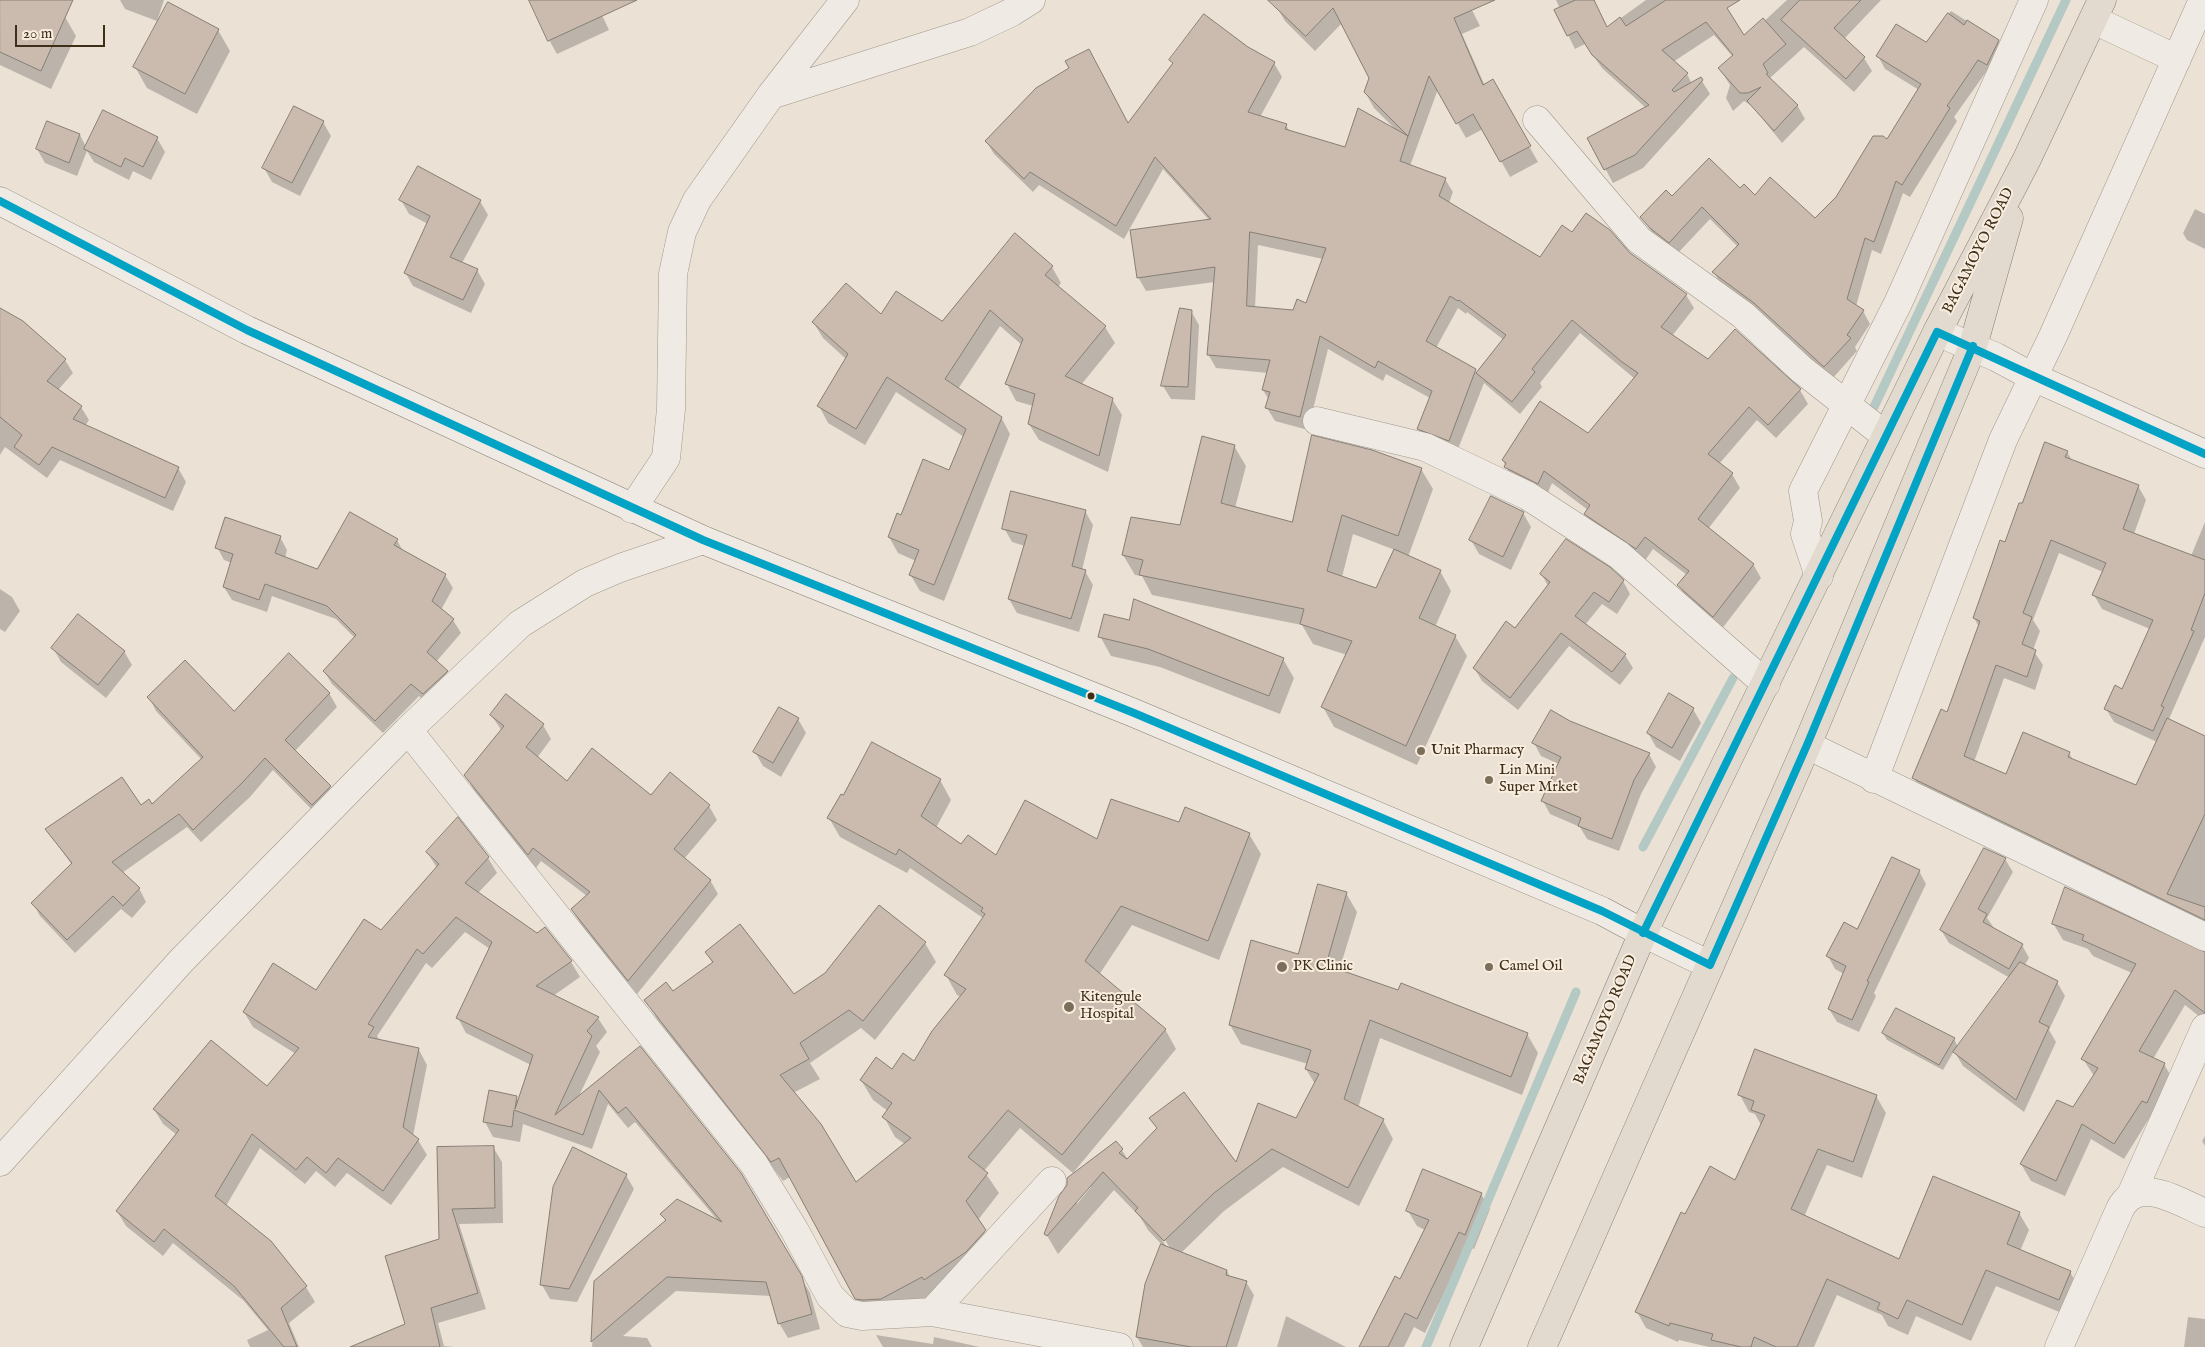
<!DOCTYPE html>
<style>
body{margin:0}
#map{position:relative;width:2205px;height:1347px;overflow:hidden;background:#ebe2d5;font-family:"IM FELL English",serif}
canvas{display:block}
.scale{position:absolute;left:15px;top:25px;width:90px;height:22px;box-sizing:border-box;border:2px solid #3f2f19;border-top:0;padding-left:6px;font-size:15px;line-height:18px;white-space:nowrap;color:#3f2f19;-webkit-text-stroke:4px #f8edde;paint-order:stroke}
</style>
<div id="map">
<canvas width="2205" height="1347"></canvas>
<div class="scale">20 m</div>
</div>
<script>
const context = document.querySelector('canvas').getContext('2d');
context.lineJoin = 'round';
function paint(path, color) { context.fillStyle = color; context.fill(path, 'evenodd'); }
function strokePath(path, color, width, dash) { context.strokeStyle = color; context.lineWidth = width; context.lineCap = dash ? 'butt' : 'round'; context.setLineDash(dash || []); context.stroke(path); }
function write(font, color, halo, rows, align = 'center') {
  context.font = font + ' "IM FELL English",serif'; context.lineWidth = 4; context.setLineDash([]); context.textBaseline = 'middle'; context.strokeStyle = halo; context.fillStyle = color; for (const [text, x, y, turn = 0] of rows) {
    context.save(); context.translate(x, y); context.rotate((+turn || 0) * Math.PI / 180); context.textAlign = isNaN(turn) ? turn : align; if (halo) context.strokeText(text, 0, 0); context.fillText(text, 0, 0); context.restore();
  }
}
paint(new Path2D(`
 M0,0H29L65,17L76,36L51,89L0,65Z
 M120,0H164L157,21L125,9Z
 M542,0H595L609,30L557,54L549,40Z
 M1277,0H1467L1480,26L1462,34L1485,86L1492,81L1538,162L1510,177L1483,129L1466,138L1438,89L1410,166L1445,179L1453,192L1449,203L1540,258L1573,234L1629,254L1686,295L1694,308L1672,336L1709,360L1735,331L1800,390L1808,404L1776,438L1757,420L1719,464L1732,474L1740,488L1708,529L1753,564L1761,578L1721,630L1687,599L1679,586L1687,575L1653,549L1644,562L1593,527L1585,514L1588,510L1552,483L1546,497L1514,481L1506,467L1503,460L1588,435L1635,379L1580,333L1540,383L1542,387L1520,414L1484,383L1456,454L1427,443L1419,429L1430,398L1386,374L1383,381L1328,349L1308,430L1275,421L1267,408L1269,400L1263,390L1268,373L1216,368L1208,354L1215,282L1146,291L1138,277L1210,221L1163,169L1124,239L1039,185L1033,192L994,154L986,141L1128,125L1173,65L1171,60L1247,48L1274,63L1282,77L1260,117L1286,125L1290,132L1346,149L1396,130L1374,108L1365,92L1370,78L1342,23L1315,51L1285,21L1276,6ZM1258,245L1323,259L1306,304L1294,311L1255,308ZM1458,308L1466,314L1467,312L1504,340L1477,374L1475,370L1436,348Z
 M1556,0H1594L1607,28L1646,0H1720L1745,39L1787,0H1881L1844,39L1864,58L1872,71L1854,92L1804,47L1770,78L1797,105L1805,119L1782,143L1752,106L1744,101L1733,111L1726,98L1730,85L1720,69L1733,57L1714,35L1673,62L1687,74L1692,84L1702,81L1710,94L1643,168L1613,183L1589,139L1646,108L1602,68L1585,44L1575,49L1556,11L1560,9Z
 M1951,11L1998,41L2005,54L1994,77L1986,72L1954,117L1957,121L1910,197L1903,193L1881,254L1872,250L1856,306L1863,311L1870,324L1855,347L1857,351L1832,379L1721,285L1714,272L1738,247L1710,219L1677,254L1658,241L1642,218L1672,197L1740,190L1815,220L1888,141L1919,90L1885,69L1878,56L1926,44Z
 M218,30L230,51L197,114L147,88L135,67Z
 M323,122L331,136L300,196L272,182L264,168Z
 M80,135L86,147L157,138L165,152L151,180L133,171L129,180L94,162L87,151L77,176L45,163L37,149Z
 M401,200L480,201L488,215L462,263L477,270L485,284L471,313L413,286L405,272L428,224L409,214Z
 M2195,209L2205,214V249L2187,240L2183,233Z
 M1052,267L1061,283L1057,288L1105,327L1115,343L1081,385L1112,399L1122,415L1108,472L1039,440L1029,424L1033,406L1016,401L1007,384L1022,345L1000,326L958,389L1001,417L1010,434L944,601L920,591L910,574L916,561L898,553L889,537L901,516L950,472L964,437L896,392L865,445L828,423L819,406L846,359L823,338L813,322L882,316L942,322Z
 M0,310L22,322L65,360L73,373L58,390L81,407L89,420L85,426L178,468L186,482L173,511L60,460L47,478L5,447L0,455Z
 M1191,311L1199,325L1195,400L1171,399L1163,386Z
 M1234,446L1246,466L1235,508L1292,524L1421,469L1433,489L1408,557L1440,571L1451,591L1435,627L1455,636L1467,656L1417,765L1334,727L1323,707L1347,655L1313,644L1302,625L1152,595L1142,576L1135,575L1123,555L1181,527ZM1353,534L1395,550L1377,589L1342,577Z
 M2067,452L2072,460L2138,486L2146,500L2134,534L2191,556L2205,522V637L2169,719L2205,737V929L1922,792L1914,778L1948,713L1979,627L1974,618L2022,505ZM2059,553L2103,572L2094,595L2102,609L2150,629L2123,690L2106,709L2114,722L2157,742L2136,786L2073,760L2069,753L2006,776L1974,762L2004,678L2035,690L2043,665L2033,650L2040,631L2033,620Z
 M1085,511L1093,525L1082,570L1085,571L1093,585L1079,632L1017,613L1009,599L1025,546L1012,542L1004,528Z
 M1523,513L1531,527L1511,570L1479,554L1471,540Z
 M280,537L287,550L285,558L318,570L397,540L404,553L445,575L453,588L441,610L453,620L461,633L436,662L447,672L454,685L431,707L419,696L383,733L332,684L324,671L355,638L336,619L272,596L267,612L232,600L224,587L232,563L224,560L217,547Z
 M1542,575L1623,581L1630,594L1617,614L1602,604L1585,625L1625,655L1633,668L1620,685L1569,646L1518,710L1482,681L1474,668L1516,630L1548,586Z
 M0,589L12,597L20,611L5,632L0,629Z
 M1100,636L1283,659L1294,678L1280,714L1160,667L1111,656Z
 M53,648L124,651L132,665L106,698L61,662Z
 M329,693L337,707L295,751L330,787L338,800L320,818L273,770L250,797L201,842L187,827L122,873L139,888L146,902L132,918L121,909L75,953L40,916L33,903L72,865L47,830L152,806L202,760L156,711L149,697L234,712Z
 M506,696L543,725L551,739L537,758L567,783L709,806L717,820L684,859L710,880L718,894L637,994L580,923L572,909L587,896L541,861L536,868L474,790L466,776L502,731L491,715Z
 M1693,709L1701,723L1680,761L1656,747L1648,733Z
 M798,719L806,733L781,777L763,766L755,752Z
 M1570,722L1649,754L1656,767L1641,794L1619,851L1587,839L1580,827L1550,814L1543,801L1559,764L1541,756L1534,743Z
 M940,780L951,800L936,828L961,846L997,857L1098,841L1180,824L1249,834L1261,854L1219,960L1132,925L1099,975L1165,1029L1176,1049L1073,1173L1020,1128L984,1171L999,1193L978,1220L996,1250L977,1272L892,1318H868L790,1177L783,1181L657,1019L646,1000L673,993L713,964L706,952L794,996L925,943L936,962L875,1040L861,1028L810,1063L820,1079L793,1093L856,1184L905,1144L895,1137L884,1117L888,1111L873,1100L861,1080L915,1063L961,997L957,995L946,975L983,918L910,868L907,873L840,837L829,818Z
 M1984,849L2005,859L2013,872L1987,918L1994,928L2022,945L2029,958L2024,966L2057,982L2065,996L2049,1030L2056,1042L2024,1112L1963,1066L1954,1051L1943,1070L1887,1040L1883,1033L1954,1039L1958,1047L2010,978L1949,943L1941,930Z
 M427,852L488,858L497,873L478,893L537,934L545,929L571,962L580,977L553,996L598,1018L607,1032L596,1046L600,1052L578,1098L640,1048L740,1174L810,1293L820,1329L788,1338L779,1323L771,1296L676,1291L623,1336L647,1338L652,1347H592L596,1282L666,1222L662,1214L719,1222L635,1122L628,1128L608,1104L592,1149L523,1124L520,1142L493,1137L485,1122L516,1097L518,1101L531,1065L466,1033L458,1018L490,949L465,932L432,968L426,963L377,1036L380,1041L419,1050L427,1065L413,1136L418,1140L427,1155L391,1205L347,1173L335,1187L316,1171L305,1184L260,1148L226,1206L270,1242L306,1287L315,1302L289,1323L299,1347H250L247,1340L268,1330L244,1301L173,1243L163,1256L126,1226L117,1211L177,1135L163,1124L154,1109L267,1088L296,1054L253,1027L244,1012L316,992L381,932L437,868Z
 M1919,871L1926,884L1874,993L1876,996L1859,1032L1837,1022L1829,1009L1844,974L1835,969L1828,956Z
 M1346,893L1357,912L1339,971L1527,1034L1538,1053L1522,1095L1380,1038L1358,1108L1383,1120L1393,1139L1359,1206L1283,1167L1224,1211L1181,1253L1227,1271L1230,1277L1246,1282L1254,1295L1237,1347H1143L1137,1337L1162,1245L1148,1230L1140,1217L1114,1190L1058,1254L1046,1234L1060,1197L1122,1150L1128,1160L1158,1130L1151,1118L1236,1165L1297,1119L1315,1084L1306,1069L1308,1064L1241,1044L1230,1025L1299,956ZM1089,1186L1091,1187L1077,1204V1200ZM1162,1235L1170,1248H1167L1160,1236Z
 M2053,923L2205,966V1021L2185,1005L2153,1059L2164,1064L2173,1080L2124,1159L2091,1139L2065,1196L2031,1181L2021,1164L2074,1109L2094,1076L2083,1059L2132,973L2093,956L2088,949L2063,940Z
 M1740,1095L1876,1096L1886,1113L1862,1178L1827,1165L1804,1217L1899,1260L2019,1213L2029,1230L2020,1251L2070,1272L2080,1289L2069,1316L1996,1286L1971,1341L1916,1316L1908,1335L1888,1326L1882,1315L1837,1295L1814,1347H1709L1679,1340L1678,1342L1646,1328L1637,1312L1685,1215L1736,1181L1761,1125L1755,1114L1749,1112Z
 M2205,1136V1146L2202,1141Z
 M493,1147L502,1162L503,1223L459,1224L486,1309L438,1323L444,1346L455,1347H352L407,1324L441,1240L438,1148Z
 M626,1175L634,1189L577,1302L550,1299L542,1285Z
 M1481,1194L1490,1209L1474,1249L1467,1246L1425,1333L1414,1327L1404,1347H1360L1401,1280L1425,1230L1417,1226L1408,1211Z
 M1286,1316L1346,1347H1277Z
 M2188,1317L2205,1319V1347H2184Z
 M876,1335L933,1344L934,1337L980,1347H883Z`), '#0003');
strokePath(new Path2D(`
 M1874,407L2066,0
 M1643,847L1733,678
 M1426,1347L1576,992`), '#b4c8c4', 9);
const building = new Path2D(`
 M0,0H73L41,71L0,52Z
 M529,0H637L548,41Z
 M1268,0H1495L1454,18L1483,85L1493,79L1531,146L1500,162L1473,114L1456,124L1429,76L1408,136L1364,92L1369,78L1333,8L1306,36Z
 M1576,0H1594L1607,27L1620,17L1626,26L1666,0H1740L1727,8L1744,35L1763,18L1786,44L1763,64L1768,73L1766,74L1798,105L1774,131L1747,101L1761,87L1748,93H1740L1718,68L1733,55L1706,22L1662,50L1688,73L1672,90L1674,92L1701,77L1703,80L1635,155L1604,170L1587,138L1649,105L1592,55L1577,31L1567,36L1554,10Z
 M1800,0H1861L1834,28L1865,57L1846,79L1781,20Z
 M168,2L219,29L185,94L133,67Z
 M1948,13L1964,25L1967,20L1999,40L1987,65L1978,60L1947,106L1950,108L1902,185L1896,181L1874,242L1865,238L1847,299L1864,310L1847,335L1851,338L1824,367L1754,303L1712,272L1739,244L1702,207L1669,243L1650,228L1640,217L1666,190L1672,196L1709,158L1740,188L1744,184L1755,195L1770,177L1815,218L1836,197L1873,136H1883L1887,139L1921,84L1876,56L1896,24L1926,42Z
 M1204,14L1248,47L1275,62L1248,112L1287,124L1285,129L1345,147L1358,108L1408,136L1400,161L1446,178L1439,196L1540,257L1562,225L1572,232L1586,213L1610,230L1630,253L1687,294L1661,327L1708,359L1735,329L1801,389L1768,425L1749,407L1708,454L1733,473L1698,519L1754,564L1713,617L1677,585L1689,571L1645,537L1636,549L1584,514L1590,505L1544,471L1538,484L1504,467L1506,463L1502,460L1540,401L1588,433L1638,373L1622,362L1572,320L1532,369L1535,372L1512,402L1476,373L1506,335L1459,300L1458,301L1450,296L1426,341L1476,369L1449,441L1417,429L1432,391L1378,361L1375,368L1320,336L1300,417L1265,408L1270,392L1262,390L1270,360L1207,355L1215,267L1137,278L1130,230L1211,219L1155,157L1116,226L1030,172L1024,179L985,141L1036,88L1069,68L1065,61L1089,49L1128,123L1173,63L1169,60ZM1250,232L1326,248L1306,303L1297,299L1293,310L1247,306Z
 M294,106L324,121L292,183L262,168Z
 M103,110L158,137L143,167L125,158L121,167L84,149Z
 M47,121L80,134L69,163L36,149Z
 M418,166L481,200L450,257L478,269L463,300L404,273L430,216L399,200Z
 M1015,233L1053,266L1045,275L1106,326L1065,376L1113,398L1099,456L1028,424L1035,394L1005,384L1023,339L990,310L945,379L1002,417L934,585L909,575L919,550L888,537L897,513L901,515L923,459L949,470L966,429L887,377L856,429L817,406L848,354L812,322L846,283L881,314L896,291L942,321Z
 M0,308L23,321L66,359L47,381L82,406L73,419L179,467L165,498L52,447L39,465L14,447L22,435L0,417Z
 M1180,308L1192,310L1188,387L1161,386Z
 M1312,435L1372,450L1422,468L1398,536L1342,515L1327,571L1376,588L1394,549L1441,570L1419,618L1456,635L1406,746L1321,707L1352,641L1300,624L1304,609L1139,575L1143,560L1122,555L1131,517L1180,525L1202,436L1235,445L1221,503L1292,522Z
 M2045,442L2068,451L2065,457L2139,485L2123,529L2205,560V593L2191,630L2194,631L2161,706L2164,707L2153,731L2104,709L2115,685L2122,689L2153,620L2092,595L2106,563L2051,540L2023,613L2032,617L2022,644L2036,650L2027,677L1996,665L1964,756L2006,774L2023,732L2070,752L2068,757L2136,785L2167,718L2205,736V814L2167,894L2205,907V920L1912,778L1941,709L1947,712L1980,621L1973,618L1992,564L2000,540L2005,542L2019,503H2022Z
 M1011,491L1086,510L1072,566L1086,570L1071,619L1008,599L1027,535L1002,529Z
 M1491,496L1524,512L1503,557L1469,540Z
 M350,512L398,539L394,545L446,574L432,601L454,619L427,652L448,671L423,694L411,684L375,721L323,671L356,635L327,606L265,584L259,600L223,587L233,554L215,548L225,517L281,536L275,553L317,569Z
 M1566,539L1610,567L1624,580L1609,602L1594,592L1575,616L1626,654L1612,672L1561,633L1510,698L1473,668L1506,621L1515,628L1550,582L1540,574Z
 M1134,599L1284,658L1269,696L1148,649L1098,637L1104,614L1129,620Z
 M78,614L125,651L98,685L51,648Z
 M289,653L330,693L285,740L331,786L312,805L265,758L242,783L193,830L179,814L112,862L140,888L123,906L113,896L67,940L31,903L72,863L45,829L122,777L141,805L149,799L152,804L203,757L147,697L185,660L234,711Z
 M1669,693L1694,708L1672,748L1647,733Z
 M506,694L544,724L526,747L567,781L592,748L651,795L670,772L710,805L674,849L711,880L628,981L571,909L590,892L533,848L528,855L464,775L504,726L490,715Z
 M779,707L799,718L773,763L753,752Z
 M1551,710L1570,721L1650,753L1634,780L1612,839L1578,826L1581,818L1541,801L1561,757L1532,743Z
 M872,742L941,779L921,816L961,844L968,835L996,855L1025,800L1097,839L1111,799L1179,822L1185,807L1250,833L1208,941L1121,906L1085,961L1166,1029L1135,1066L1062,1155L1008,1110L968,1157L988,1173L966,1201L986,1230L966,1252L924,1280L922,1277L881,1299L863,1300L855,1299L779,1158L771,1162L644,1000L666,982L673,991L713,962L705,952L740,924L794,994L825,973L879,905L926,942L863,1021L849,1010L800,1043L809,1059L780,1075L821,1124L856,1182L911,1138L882,1117L892,1103L860,1080L876,1057L892,1069L903,1053L914,1061L932,1031L966,989L944,975L985,914L981,911L983,908L899,849L896,855L827,818L841,794L843,795Z
 M458,817L489,857L465,883L537,933L545,927L572,961L536,986L599,1017L587,1031L592,1036L555,1115L640,1046L741,1173L802,1276L812,1314L778,1324L766,1282L667,1277L591,1342L594,1281L666,1220L660,1214L677,1199L722,1222L626,1107L618,1113L599,1090L583,1135L514,1110L512,1127L483,1122L489,1090L517,1096L515,1109L533,1055L456,1018L492,942L456,917L423,954L417,949L368,1024L374,1027L368,1037L419,1048L403,1127L419,1139L383,1191L338,1158L326,1173L307,1157L296,1170L252,1134L215,1196L271,1241L307,1286L281,1308L297,1347H284L234,1286L164,1229L154,1242L116,1211L179,1130L153,1109L211,1040L267,1086L299,1048L243,1012L273,963L316,990L364,919L381,930L439,864L426,852Z
 M1984,848L2006,858L1978,909L1987,914L1983,922L2023,944L2009,969L1940,930Z
 M1892,857L1920,870L1867,981L1869,982L1852,1020L1828,1009L1846,966L1826,956L1844,922L1857,929Z
 M1318,884L1347,892L1326,965L1398,990L1401,983L1528,1033L1511,1077L1370,1020L1344,1099L1384,1119L1348,1188L1272,1149L1214,1193L1164,1241L1135,1211L1138,1208L1103,1172L1047,1236L1044,1234L1059,1196L1067,1185V1178L1116,1141L1123,1149L1119,1153L1127,1159L1157,1128L1149,1118L1184,1092L1236,1162L1258,1103L1296,1118L1319,1074L1305,1069L1311,1050L1229,1025L1251,940L1298,954Z
 M2065,887L2205,952V1013L2175,990L2139,1051L2165,1063L2147,1103L2142,1101L2114,1144L2082,1124L2056,1181L2020,1164L2057,1100L2073,1107L2098,1068L2081,1059L2136,964L2082,940L2084,935L2052,924Z
 M2020,962L2058,981L2039,1022L2049,1027L2016,1100L1953,1052Z
 M1896,1008L1955,1038L1939,1065L1882,1033Z
 M1755,1049L1877,1095L1853,1162L1818,1149L1791,1209L1899,1259L1933,1176L2020,1212L2007,1244L2071,1271L2059,1300L1986,1270L1962,1325L1907,1300L1898,1319L1877,1309L1880,1303L1827,1279L1797,1347H1776L1754,1337L1751,1347H1741L1711,1340L1713,1334L1670,1323L1669,1326L1635,1312L1681,1212L1685,1214L1710,1166L1735,1180L1765,1115L1751,1110L1754,1101L1738,1095Z
 M494,1146L495,1208L452,1209L478,1293L431,1308L440,1347H350L405,1324L385,1256L439,1239L437,1147Z
 M573,1147L627,1174L569,1289L540,1285L553,1187Z
 M1423,1169L1482,1193L1465,1235L1459,1232L1417,1319L1405,1313L1388,1347H1359L1395,1276L1400,1279L1429,1220L1406,1211Z
 M1161,1244L1227,1270L1226,1275L1247,1281L1226,1347H1191L1136,1337L1145,1284Z`);
paint(building, '#cbbaae');
strokePath(building, '#867e74', 1);
const minor = new Path2D(`
 M2094,20L2177,59
 M771,95L970,32L1012,12L1031,0
 M1537,120L1639,240L1743,315L1801,369L1886,436
 M1937,332L1996,357L2033,377L2205,454
 M1317,421L1425,447L1528,496L1619,555L1766,684
 M632,509L666,458L671,409L673,274L682,232L697,200L771,95L845,0
 M1819,576L1805,534L1808,521L1803,491L1898,303L2034,0
 M408,730L754,1164L795,1231L830,1296L847,1313L862,1316L932,1312L1119,1347
 M1807,745L2205,937
 M1874,779L2003,440L2053,336L2203,0
 M0,1162L182,960L408,730L520,624L585,583L620,568L703,540
 M2131,1195L2205,1028
 M932,1312L1052,1181
 M2059,1347L2120,1209C2138,1174 2179,1202 2205,1213`);
const secondary = new Path2D(`
 M0,201L247,330L703,540L1134,713L1602,911L1643,933L1710,965`);
const trunk = new Path2D(`
 M1464,1347L1643,933L1937,332L2026,161L2102,0
 M1542,1347L1807,745L1973,346L2009,218`);
strokePath(minor, '#9f978d', 29);
strokePath(secondary, '#867e74', 29);
strokePath(trunk, '#867e74', 29);
strokePath(minor, '#efeae3', 28);
strokePath(secondary, '#efeae3', 28);
strokePath(trunk, '#e2dace', 28);
strokePath(new Path2D(`
 M0,201L247,330L703,540L1134,713L1602,911L1710,965L1807,745L1973,346
 M1643,933L1937,332L2205,454`), '#03a3c5', 8);
for (const [x, y, r, color] of [
 [1091,696,4.5,"#3f2f19"],
 [1421,751,5,"#7b6e5b"],
 [1489,780,5,"#7b6e5b"],
 [1282,967,6,"#7b6e5b"],
 [1489,967,5,"#7b6e5b"],
 [1069,1007,6,"#7b6e5b"]
]) { const dot = new Path2D(); dot.arc(x, y, r, 0, 2 * Math.PI); context.fillStyle = color; context.fill(dot); strokePath(dot, '#f8edde', 2); }
write('15px', '#3f2f19', '#f8edde', [
 ["BAGAMOYO ROAD",1979,251,-63],
 ["BAGAMOYO ROAD",1606,1020,-67]
]);
write('15px', '#3f2f19', '#f8edde', [
 ["Unit Pharmacy",1431,751],
 ["Lin Mini",1499,771],
 ["Super Mrket",1499,788],
 ["PK Clinic",1293,967],
 ["Camel Oil",1499,967],
 ["Kitengule",1080,998],
 ["Hospital",1080,1015]
], 'left');
</script>
